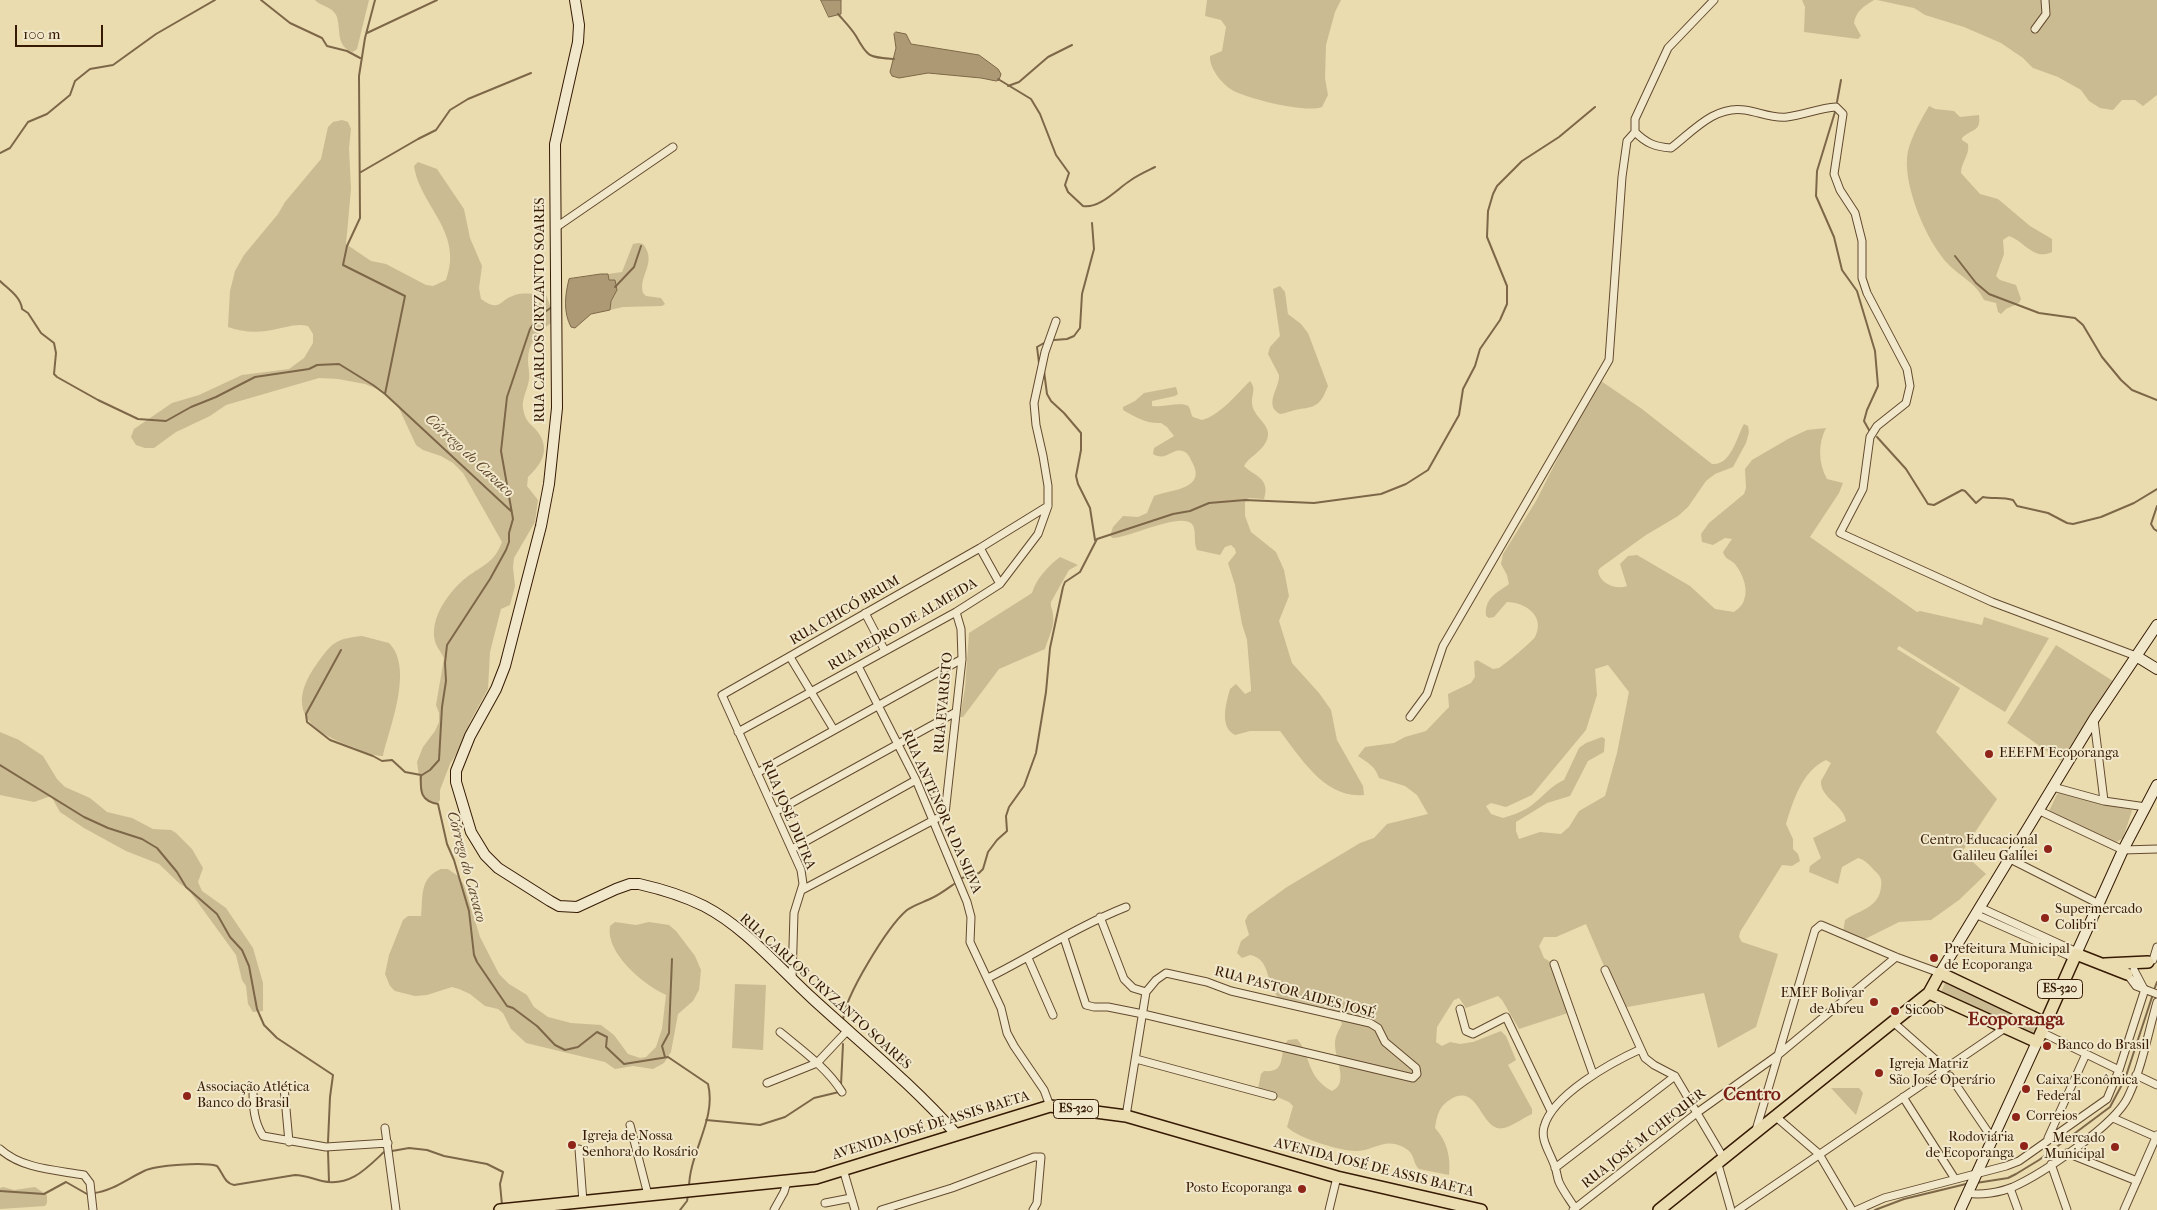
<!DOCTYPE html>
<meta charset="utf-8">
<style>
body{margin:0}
#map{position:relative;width:2157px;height:1210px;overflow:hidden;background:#eadcaf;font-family:"IM FELL French Canon",serif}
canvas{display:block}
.scale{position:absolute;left:15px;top:25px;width:88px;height:22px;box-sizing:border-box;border:2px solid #361a04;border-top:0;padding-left:6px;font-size:15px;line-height:18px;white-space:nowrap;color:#361a04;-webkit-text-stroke:4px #f1e8cb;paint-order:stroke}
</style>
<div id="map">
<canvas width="2157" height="1210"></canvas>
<div class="scale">100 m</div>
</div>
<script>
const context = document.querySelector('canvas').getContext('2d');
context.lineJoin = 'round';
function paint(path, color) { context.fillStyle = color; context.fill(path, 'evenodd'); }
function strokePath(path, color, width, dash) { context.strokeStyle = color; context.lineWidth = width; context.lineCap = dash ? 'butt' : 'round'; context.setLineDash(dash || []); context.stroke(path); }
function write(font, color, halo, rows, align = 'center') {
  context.font = font + ' "IM FELL French Canon",serif'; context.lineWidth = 4; context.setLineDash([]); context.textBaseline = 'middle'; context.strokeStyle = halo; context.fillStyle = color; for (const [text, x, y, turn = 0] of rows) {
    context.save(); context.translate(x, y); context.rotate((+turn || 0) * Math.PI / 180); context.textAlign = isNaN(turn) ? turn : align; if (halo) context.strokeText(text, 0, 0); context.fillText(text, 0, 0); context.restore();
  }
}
paint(new Path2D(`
 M315,0H369L357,49L353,52C336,47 341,31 337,17C333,6 321,7 315,0Z
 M1207,0H1341L1335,12L1326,45L1325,78L1328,95L1322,107C1305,113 1254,100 1236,92C1224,87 1209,69 1210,56L1222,51L1226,27L1221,20L1205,16Z
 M1802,0H1874C1864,6 1856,11 1854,23L1861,36L1858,39L1804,32L1805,7Z
 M1877,0H2157V95L2143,106L2135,100H2122L2113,110L2100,108L2089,101L2081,90L2058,77L2033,68L2023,58L2001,43L1964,27L1925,15L1914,8Z
 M1929,106L1935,109L1954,111L1960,117L1979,115C1981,133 1972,128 1962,138V140L1968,144C1970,155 1961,162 1961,173L1980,194L1998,199L2030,226L2052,239V252C2034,261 2024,241 2009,236L2003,240L2004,254L1996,276L2000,280L2016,285L2021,299L2019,303L2006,309L2001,314L1998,312L1996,303L1984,300C1976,283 1961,277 1949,265C1927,243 1901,183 1908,151C1912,135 1921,120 1929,106Z
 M342,120L348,122L351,129L349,148L351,189L346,244L371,261L386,264L426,285L433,286L446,280C464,232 420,206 414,166L418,162L437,169L464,209L470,238L482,266L479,288L481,299C501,313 498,300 515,295C524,292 536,294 546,295L552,311L551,323C537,333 528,343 528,360C528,367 530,373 529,380C527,392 520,400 524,413C526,422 532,425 537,431C551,449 542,464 528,477L527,486L538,500L535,522L514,558L513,567L515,586L510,605L501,609L490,652L488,689L470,722L462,745L450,764L440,790V800L437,804L429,801L421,791L417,762L423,747L435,731L439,722V713L436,705L444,658C441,652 436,646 435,641C429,618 450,590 467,577C483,565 494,563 502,542L463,473L453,463L441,456L423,450L416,445L397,404L382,391L365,384L338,379L319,378L226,405L210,416L176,432L154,448H145L136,445L131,437L134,429L172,403L199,395L242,375L289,369L304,358L313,343V334L308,326C296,323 284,328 272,330C258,333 241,332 228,327L230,291L235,271L244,255L278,214L285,202L321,159L328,127L333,122Z
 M639,243L643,244C658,263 638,275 643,293L646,296L661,298L665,304L662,306L623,307L610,310L611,301L617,290L615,280H609L608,274L622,272L633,244Z
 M1280,286L1285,292L1288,314L1301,324L1308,333L1328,386C1321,403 1318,407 1300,409C1293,410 1287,413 1280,414C1263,405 1280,388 1279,375L1268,354L1270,347L1280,336L1273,289Z
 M1598,379L1642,409L1712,464C1731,466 1737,436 1744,424L1748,426L1749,432L1746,443L1733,467L1715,474L1706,481L1688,507L1678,516L1646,535L1600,568L1598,571C1600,584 1616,590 1627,586L1620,564L1628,556L1637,555L1690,586L1715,609L1734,612C1738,609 1743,605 1744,600C1749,589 1742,572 1734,563C1729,559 1725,559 1723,552L1732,539L1725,538L1713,545L1702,542L1701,534L1709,523L1744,494L1746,488L1745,469L1752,460L1788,439L1807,430L1826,428C1818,443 1818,463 1827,479L1843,483L1839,493L1810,537L1917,612L1920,611L1982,625L1984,617L2049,638L2005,712L1899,646L1897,649L1960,688L1936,732L1997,799L1962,852L1986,874L1959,900L1931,920L1899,922L1863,940L1843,932L1845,920C1859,910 1879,908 1881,887C1882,881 1881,877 1877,873C1871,867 1866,860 1858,858L1842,867L1838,884L1809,872L1810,866L1821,858L1813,838L1846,821C1844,805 1820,798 1821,781L1831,763L1826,760C1802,771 1793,801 1786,824L1793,839V849L1798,854L1800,861L1792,866L1782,865L1740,932L1739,937L1742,942L1778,954L1756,1027L1718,1048L1704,993L1622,1008L1586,924L1556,937H1544L1539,946L1544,958L1554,964L1568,1013L1519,1029L1502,1000L1498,996L1466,1008L1459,998L1454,1000L1437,1027L1436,1042L1442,1046L1450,1042L1460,1044L1473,1042L1501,1031L1506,1036L1516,1060L1508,1065L1532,1109V1114C1522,1118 1507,1131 1497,1128C1480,1123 1477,1084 1451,1099C1439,1106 1437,1115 1435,1128C1447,1141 1451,1157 1449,1175L1419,1169C1411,1161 1417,1153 1401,1146C1384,1138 1372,1151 1356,1151C1340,1151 1298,1138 1287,1127L1293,1106L1289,1102L1258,1089L1261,1074L1264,1071C1289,1073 1277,1052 1288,1040L1297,1039C1312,1056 1305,1076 1332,1091C1350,1083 1334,1058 1335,1043C1335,1036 1339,1030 1342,1024L1338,1015L1329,1008C1316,1009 1290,1007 1279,998C1265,986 1272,959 1250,955L1242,958L1237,953L1241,941L1249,935L1245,921L1248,915L1287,887L1360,843L1374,838L1387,824L1428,814L1417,795L1405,786L1379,778C1375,766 1368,763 1358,756L1365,747L1394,743L1405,737L1426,731L1449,707L1448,694L1471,683L1475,677L1474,662L1477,660L1493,669L1499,668C1504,665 1533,641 1535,637C1546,616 1525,602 1507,602L1494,617L1489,618L1486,616C1484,598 1497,593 1509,584L1507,575L1501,564L1503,554L1536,501ZM1608,665L1629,692L1617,753L1605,796L1579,811L1569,827L1561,834L1540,832L1519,839L1516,831V822L1547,803L1570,796L1588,761L1604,752L1605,739L1602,737L1586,743L1579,748L1564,780C1550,786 1544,796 1532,805C1524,811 1513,815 1503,818L1491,814L1486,806L1491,803L1506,807L1532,795L1586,730L1597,695L1595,669Z
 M1250,381C1257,389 1251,395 1252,403C1253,419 1275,425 1266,442C1261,452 1249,457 1244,466C1254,476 1271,478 1264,499L1249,498L1245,502V516L1251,532L1276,552L1284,570L1289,596L1279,621L1292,663L1319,693L1331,710L1337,740L1363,786L1364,795C1325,799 1301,758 1280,731H1250L1235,735C1219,727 1226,703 1230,689L1236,684L1245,694L1251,691V688L1247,640L1242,624L1235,585L1228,563L1236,553L1235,549L1231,545L1225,547L1220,555L1197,550C1193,542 1197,530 1192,524C1180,512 1129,538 1113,538L1110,536L1113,527L1123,516L1138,517L1147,513L1154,496C1168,490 1208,490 1192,462C1190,458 1188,452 1182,451C1171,448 1167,462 1153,454L1154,448L1174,436L1167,427L1161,423C1147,424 1135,417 1123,410V407L1135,401L1144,393L1176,387L1178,394L1175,396L1152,401V406C1160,408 1182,401 1188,406C1191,408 1190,414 1193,417L1202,420C1219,416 1237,394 1250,381Z
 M1060,557L1078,565L1069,570L1051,602C1050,607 1053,610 1053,615C1055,627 1048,638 1045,649L999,669L963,717H960L965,688L969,633L1032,593C1036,579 1048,566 1060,557Z
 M362,636L389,643C414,668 390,726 383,756C371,756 361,750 350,746C307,730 286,708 316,665C332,643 334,639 362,636Z
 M2056,645L2113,681L2061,761L2007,723Z
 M0,732L19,740L43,756L57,779L65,787L90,798L107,812L132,818L153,829L171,830L176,833L192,849L203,868L198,882L202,891L226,908L253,948L263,983V1011L253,1012L248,1004L246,986L242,980L236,955L188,889L180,884L159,864L126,851L84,828L60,812L51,796L34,802L0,795Z
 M2058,792L2103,805L2130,809L2132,811L2123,838L2117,842H2112L2049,811Z
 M441,869H448L458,876L464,885L480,937L499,974L509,984L527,995L534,1007L548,1017L571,1023L601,1025L614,1035L628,1054L640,1058L646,1057L656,1047L662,1029L666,995C644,985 605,953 610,926L615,922L636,925L649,922L669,925L676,931L695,956L701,970L699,990L693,1001L678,1014L671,1052L664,1063L653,1069L633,1066L615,1069L605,1062L526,1043L511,1029L503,1013L498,1009L485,1006L470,994L459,989L452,987L427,995L415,996L395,991L390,986L385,974L389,955L403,920L408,916H421C423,897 419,878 441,869Z
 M1945,983L2037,1024L2031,1036L1940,995Z
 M735,984L766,985L763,1050L732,1048Z
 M1831,1088H1859L1863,1093L1856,1115Z
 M3,1187L14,1190L35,1187L47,1195V1203L45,1206L0,1209V1188Z`), '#cbbb92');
const water = new Path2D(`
 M821,0H841V14L829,17Z
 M896,32L906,34L911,44L979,55L998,69L1001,74L999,80L996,81L981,78L928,73L899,78L892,76L890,72L896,48L894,34Z
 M601,274H608L609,280H615L617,290L611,301L610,310L591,314L575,328L571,327C563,312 565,295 569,279Z`);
paint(water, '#ad9a75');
strokePath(water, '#7d6748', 1);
strokePath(new Path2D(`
 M261,0L290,23L322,38L327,46L347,51L360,58
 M375,0L365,38L359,76L360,218L347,246L343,265L405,296L385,394
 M838,14C844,21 851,28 856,36C868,58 869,57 894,59
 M367,33L437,0
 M998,79L1031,99L1040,114L1056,155L1069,173L1065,185L1068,192L1083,206C1100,209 1118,188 1131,180C1138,175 1147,171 1155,167
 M1008,86L1019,82L1048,57L1072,45
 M1837,102L1841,80
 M1835,112L1817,171L1816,196L1834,237L1842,270L1857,291L1875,351L1878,386L1867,410L1864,421L1869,430
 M0,153L10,148L28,122L47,114L70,95L75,81L90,69L113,65L156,34L215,0
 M361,172L418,139L436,130L450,110L468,99L531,73
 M1955,256L1976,283L1989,294L2039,313L2075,318L2083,325L2102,357L2121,380L2132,390L2157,400
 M0,281C8,289 21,297 22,309L28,313L41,333L54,343L56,353L54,374L57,377L98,400L138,419L166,421L191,407L216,397L255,377L309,369L317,365L339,364L373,385L385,394L511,511
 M615,287L634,267L641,246
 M1054,340L1067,339L1074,336L1080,328L1082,294L1094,249L1092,223
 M1039,363L1037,347L1044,343
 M1044,371L1047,394L1051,401L1064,413L1081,433V450L1076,476L1078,484L1090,508L1095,540
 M1877,437L1906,469L1928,504L1934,505L1962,490L1965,491L1976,503L1983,497C1993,499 2002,497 2013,500L2017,506L2048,513L2067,523L2073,524L2101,517L2134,503L2157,489
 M2157,506L2151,524L2154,529L2157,531
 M341,650L306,714L307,722L330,740L373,756L382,761L392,760L405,772L421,775
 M0,765L84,817L108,828L142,839L157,848L177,872L186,887L217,914L230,937L242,950L249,966L257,1009L264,1025L277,1038L333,1075L330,1097L328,1142
 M421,775C420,792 421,801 438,804L447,844L454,860L469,911L474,955L477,962L507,1006L513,1008L537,1026L555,1045L565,1050L578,1047L597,1032L607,1037L606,1047L624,1064L668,1057L708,1084C717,1119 689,1153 689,1188
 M422,775L430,770L439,760L442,707L446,681L445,663L447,645L490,579L506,550L509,542V533L513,519L501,451L507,397L530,329L539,316L552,307
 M962,878L979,873L983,869L988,852L997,840L1007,831L1006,816L1009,807L1024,786L1036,753L1046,692L1050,648L1063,587L1065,582L1080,572L1097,539L1173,514L1190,511L1209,503L1245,500L1314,503L1381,494L1406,484L1428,470L1459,415L1463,389L1475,366L1480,349L1500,320L1507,304V286L1487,237L1488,211L1493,194L1497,186L1522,161L1559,137L1595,107
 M2154,990L2157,982
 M843,1021C844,997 888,926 907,910C914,905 924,902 932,898C939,895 947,889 954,884
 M665,1057L662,1046L669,1033L672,959
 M841,1085L843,1044
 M706,1120L760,1125L785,1117L814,1098L839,1092
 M328,1151L329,1182
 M392,1151L409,1148L427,1150L444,1156L487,1164L503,1172L500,1184L502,1205
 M1976,1183L2008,1178L2016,1174L2039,1160L2110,1107L2125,1079L2153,994
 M0,1191L44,1194L66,1182L87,1194
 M94,1193C112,1191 127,1179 144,1171C156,1165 204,1162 217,1166C223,1173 224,1183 234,1185L295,1175C305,1175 313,1179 322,1181C350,1187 366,1169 384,1152
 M680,1210L687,1201L688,1195
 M1875,1210L1904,1199L1966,1184`), '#7d6748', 2);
const street = new Path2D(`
 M2035,29L2046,14L2045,0
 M1635,132C1646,143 1655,147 1671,148C1693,131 1715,105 1745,110C1759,112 1773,119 1787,117C1804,115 1819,108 1836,107L1843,114L1834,174L1840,190L1855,213L1862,241V278L1867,293L1907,369L1910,386L1906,403L1877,426L1870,437L1863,489L1840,533L1992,602L2136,656
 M555,228L673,147
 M980,548L1000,584
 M865,613L885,651
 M790,657L834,730
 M858,666L916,780L967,902L971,917L970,942L1001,1008L1007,1033L1014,1046L1044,1090L1050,1106
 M1410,717L1427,694L1443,646L1609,360L1622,177L1627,141L1635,132V119L1668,48L1714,0
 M2094,720L2104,801
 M738,732L956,612L1000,584L1038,534L1048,506V486L1043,456L1036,425L1034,403L1045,352L1056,321
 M757,773L962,659
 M2053,787L2104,801L2146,807
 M2040,811L2123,850L2157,849
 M775,812L956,712
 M792,849L916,780
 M2010,859L2099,904
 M802,890L945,814L962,659L961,629L956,612
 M1979,907L2077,952
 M1975,914L2074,958
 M1100,917L1124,979L1133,988L1146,992
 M1064,938L1086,1005L1094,1007H1108L1143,1014L1413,1078L1417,1074L1416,1068L1385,1042L1378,1028L1370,1023L1231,991L1207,982L1166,973L1156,980L1146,992
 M1028,958L1053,1015
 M2153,960L2157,947
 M1554,964L1593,1074
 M1605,970L1645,1058L1654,1065L1675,1076L1723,1157
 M2134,970L2144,989
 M2127,974L2136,986L2157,994
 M988,978C1034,955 1078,926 1126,907
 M792,979L794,913L803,884L801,870L722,695L980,548L1048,506
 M1460,1009L1466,1031L1473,1034L1506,1017L1551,1111
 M1893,1022L1945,1068
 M780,1032C802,1050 827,1068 842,1092
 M2041,1032L2119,1070
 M1136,1059L1273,1096
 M2136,1075L2157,1085
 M1950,1076L1992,1138
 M767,1083L817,1063L848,1030
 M284,1087L289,1142
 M253,1090C253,1107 254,1122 263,1136L326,1147L388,1143
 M1903,1097L1955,1179
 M1126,1116L1146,992
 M1775,1116L1819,1154L1852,1210
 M2113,1118L2156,1137
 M630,1125L648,1195
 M385,1128L396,1210
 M1756,1130L1815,930L1821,925L1896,957L1940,973
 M2048,1138L2086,1054
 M0,1149C22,1169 56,1170 84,1175L90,1183L93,1210
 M579,1149L583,1202
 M2067,1153L2137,1181
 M1717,1161L1731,1210
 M2051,1164L2067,1210
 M1555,1168L1675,1076
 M843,1169L855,1210
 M2010,1188L2018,1210
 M1968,1193C1980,1196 2001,1192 2013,1187C2042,1174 2115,1125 2128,1097C2142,1068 2148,1033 2157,1002
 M825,1203L851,1198
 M1575,1208C1570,1200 1563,1191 1559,1182C1557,1177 1557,1172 1555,1167C1551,1154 1540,1140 1544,1127C1552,1095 1612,1062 1641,1049
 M774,1210L784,1192L787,1182
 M881,1210L952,1188L1034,1157H1041L1037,1203L1033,1210
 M1329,1210L1337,1177
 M1573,1210L1698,1112L1778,1055L1896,957
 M1738,1210L2005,1028
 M1857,1210L1884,1198L2006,1166L2019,1161L2107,1099L2119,1070L2145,989
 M2124,1210L2157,1135`);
const secondary = new Path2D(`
 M575,0L579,25L578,42L555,144L557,408L549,484L541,526L505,666L496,689L470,736L456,771V782L471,832L485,855L498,868L550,901L559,906L577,907L616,889L630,884H639C661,889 684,896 704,906C746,928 778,967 813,999C861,1043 913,1085 956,1134
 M2136,656L2157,669
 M2076,954L2123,850L2157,785
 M1940,973L2094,719L2157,625
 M1960,1210L2037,1042`);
const primary = new Path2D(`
 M2105,964L2148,962
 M1929,993L2037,1042L2076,954L2127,974
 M500,1210L816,1178L1050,1106L1126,1116L1337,1177L1481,1210
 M1659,1210L1929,993L1940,973L2045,1023`);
strokePath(street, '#634a2f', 9);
strokePath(secondary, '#361a04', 12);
strokePath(primary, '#361a04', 14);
strokePath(street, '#f1e8cb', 7);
strokePath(secondary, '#f1e8cb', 10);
strokePath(primary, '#eadcaf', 11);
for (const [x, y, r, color] of [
 [1989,754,5,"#8f2418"],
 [2048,849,5,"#8f2418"],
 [2045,918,5,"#8f2418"],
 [1934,958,5,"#8f2418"],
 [1874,1002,5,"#8f2418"],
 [1895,1011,5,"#8f2418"],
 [2047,1046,5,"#8f2418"],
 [1879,1073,5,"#8f2418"],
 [2026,1089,5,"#8f2418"],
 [187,1096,5,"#8f2418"],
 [2016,1117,5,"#8f2418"],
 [572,1145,5,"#8f2418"],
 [2024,1146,5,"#8f2418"],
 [2115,1147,5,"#8f2418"],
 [1302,1189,5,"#8f2418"]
]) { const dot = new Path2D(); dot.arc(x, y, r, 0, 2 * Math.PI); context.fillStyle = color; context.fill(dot); strokePath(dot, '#f1e8cb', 2); }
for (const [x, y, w] of [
 [2060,989,45],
 [1076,1109,45]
]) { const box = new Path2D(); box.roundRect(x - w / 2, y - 9.5, w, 19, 4); context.fillStyle = '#f1e8cb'; context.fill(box); strokePath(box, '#361a04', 1); }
write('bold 12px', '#361a04', null, [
 ["ES-320",2060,989],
 ["ES-320",1076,1109]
]);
write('14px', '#361a04', '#f1e8cb', [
 ["RUA CARLOS CRYZANTO SOARES",541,310,-90],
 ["RUA CHICÓ BRUM",845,611,-30],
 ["RUA PEDRO DE ALMEIDA",903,625,-30],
 ["RUA EVARISTO",944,703,-85],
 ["RUA ANTENOR R DA SILVA",941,812,66],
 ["RUA JOSÉ DUTRA",788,815,67],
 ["RUA CARLOS CRYZANTO SOARES",825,992,42],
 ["RUA PASTOR AIDES JOSÉ",1295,993,15],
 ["AVENIDA JOSÉ DE ASSIS BAETA",931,1126,-17],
 ["RUA JOSÉ M CHEQUER",1644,1139,-38],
 ["AVENIDA JOSÉ DE ASSIS BAETA",1374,1168,14]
]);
write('14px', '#361a04', '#f1e8cb', [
 ["EEEFM Ecoporanga",1999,754],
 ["Centro Educacional",2038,841,"right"],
 ["Galileu Galilei",2038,857,"right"],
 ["Supermercado",2055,910],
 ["Colibri",2055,926],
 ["Prefeitura Municipal",1944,950],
 ["de Ecoporanga",1944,966],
 ["EMEF Bolivar",1864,994,"right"],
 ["de Abreu",1864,1010,"right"],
 ["Sicoob",1905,1011],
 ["Banco do Brasil",2057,1046],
 ["Igreja Matriz",1889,1065],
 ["São José Operário",1889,1081],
 ["Caixa Econômica",2036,1081],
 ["Federal",2036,1097],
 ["Associação Atlética",197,1088],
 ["Banco do Brasil",197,1104],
 ["Correios",2026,1117],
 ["Igreja de Nossa",582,1137],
 ["Senhora do Rosário",582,1153],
 ["Rodoviária",2014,1138,"right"],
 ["de Ecoporanga",2014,1154,"right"],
 ["Mercado",2105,1139,"right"],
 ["Municipal",2105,1155,"right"],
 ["Posto Ecoporanga",1292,1189,"right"]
], 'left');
write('italic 15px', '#60472c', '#f1e8cb', [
 ["Córrego do Cavaco",469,456,43],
 ["Córrego do Cavaco",466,867,75]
]);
write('bold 19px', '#7a1f14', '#f1e8cb', [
 ["Ecoporanga",2016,1020],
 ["Centro",1752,1095]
]);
</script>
